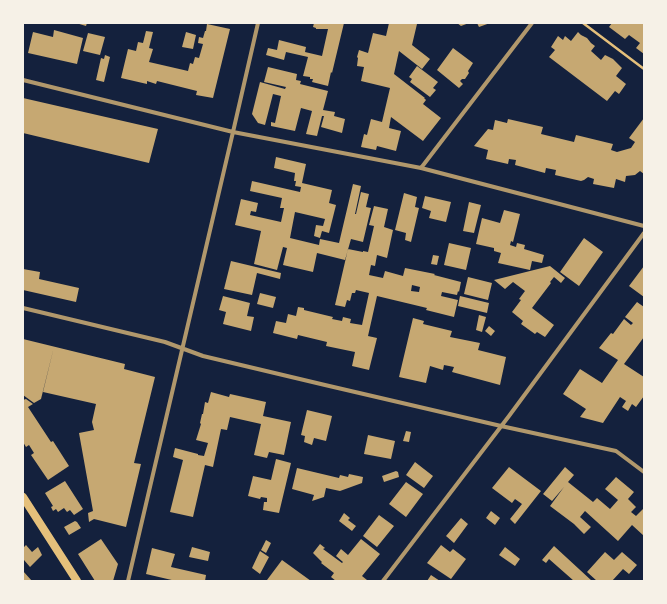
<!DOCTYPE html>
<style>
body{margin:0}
#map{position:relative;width:667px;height:604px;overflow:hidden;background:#14213d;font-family:"Asap Condensed",sans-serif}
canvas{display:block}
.frame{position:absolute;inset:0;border:24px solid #f6f1e7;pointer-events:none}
</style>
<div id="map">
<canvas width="667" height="604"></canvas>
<div class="frame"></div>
</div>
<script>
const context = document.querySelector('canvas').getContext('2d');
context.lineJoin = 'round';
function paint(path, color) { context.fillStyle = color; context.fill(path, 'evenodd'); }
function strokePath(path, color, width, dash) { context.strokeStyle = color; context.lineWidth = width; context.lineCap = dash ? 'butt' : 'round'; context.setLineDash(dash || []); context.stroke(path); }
paint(new Path2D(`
 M76,23H87L86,26Z
 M314,23H344L332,73L331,72L328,86L312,82L313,79H310V77L303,76L308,57L286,52L284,60L266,55L268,48L277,50L279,40L306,47L305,52L322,56L328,29H316V28L313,27Z
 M389,23L417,24L412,45L430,59L422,69L399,51L394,74L425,98H424L426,100L423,104L441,118L423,141L391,117L389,128L401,131L396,151L377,146L376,150L361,147L364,134L367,135L371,119L382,122L390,88L361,81L364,67L357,66L358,58L357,57L359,50L368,53L373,33L386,36Z
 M457,23H469L461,26Z
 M477,23H490L479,27Z
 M612,23H644V54L636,48L640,43L629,35L625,39L609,27Z
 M207,24L230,29L213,98L196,95L197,91L157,81L156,84L147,81V84L121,78L128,49L136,51L138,42L143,43L146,31L153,32L149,48L153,49L149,62L188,71L190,63L193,64L195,57L199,58L203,44L198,43L199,37L203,38L205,31H206Z
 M54,30L83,38L77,64L28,53L33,32L53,37Z
 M186,32L196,35L193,49L182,47Z
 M578,32L581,35L587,38L591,43L595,46L591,51L601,60L605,55L613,59L622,68L616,76L626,84L619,94L615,91L607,101L549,57L555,50L551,47L558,36L563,40L565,36L571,41Z
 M88,33L105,37L100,55L83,51Z
 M453,48L473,63L468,71L469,73L465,79H462L460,81L463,84L459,88L437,70Z
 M105,55L110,57L104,82L96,80L101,58L104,59Z
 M417,66L438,82L433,88L436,90L430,97L410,82L412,79L409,77Z
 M268,67L297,74L296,80L301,81L300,84L328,91L323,110L335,112L334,116L345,119L342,133L321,127L324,116H322L317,136L306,134L312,111L301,108L295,131L271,126V122L275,123L281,96L273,94L265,125L258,123L252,114L260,82L285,89L286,87L264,82Z
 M23,98L158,129L149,163L23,133Z
 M644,118V174L640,171L635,175L626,176L625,182L616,179L614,188L593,184L594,179L588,177L584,180L581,181L555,175L556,170L546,168L545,173L515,165L516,160L509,159L508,164L486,159L488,150L474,146L488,129L493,130L495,120L507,123L508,119L543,127L541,134L574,142L576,135L613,144L611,150L617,152L631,148L635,142L629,138Z
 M276,157L306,164L302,183L332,190L329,203L336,205L329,233L322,231L320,238L314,236L316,225L323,226L325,219L295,212L290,238L319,245L320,239L339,243L353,184L361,186L355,214H356L361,192L369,194L366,207L371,208L363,242L351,239L345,260L317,253L313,272L283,265L287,248L283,247L277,270L254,264L261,231L235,225L241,199L258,203L256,212L251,211L250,215L281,222L284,208H280L282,198L250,191L252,181L300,192L301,187L295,186L296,181H294L295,173L274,168Z
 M404,193L417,197L415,207L419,208L411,242L405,240L406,233L395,230Z
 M425,196L451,202L446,222L429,218L431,211L422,208Z
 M469,202L481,205L474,233L463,231Z
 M374,206L388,209L384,227L393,230L387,258L377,255L375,266L371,265L369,275L383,278L385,271L403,276L405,268L435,274L434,275L461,282L459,292L458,291L457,295L442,292L441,296L458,300L454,317L426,310L427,308L377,296L368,336L377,338L369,370L352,366L355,352L326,346L327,342L298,335L297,339L273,333L276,321L286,323L288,314L296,316L298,307L304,308V310L333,317L332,319L342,321L343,317L351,319L350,323L362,325L369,293L356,290L355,293H352L350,301L347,300L345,307L335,305L348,249L363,252V251L368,252L374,226L369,225ZM412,285L420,287L419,292L411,291Z
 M504,210L520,214L513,242L511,241L510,245L516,247L517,243L525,245L524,249L544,255L542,263L532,261L530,270L498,263L501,253L494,251V248L476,244L482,218L500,223Z
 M584,238L603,252L579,286L560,272Z
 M449,243L471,248L466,270L444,265Z
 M433,255L439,256L437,265L431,264Z
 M231,261L281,273L280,279L257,273L252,295L224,289Z
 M550,266L565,278L561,283L554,277L550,282L551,283L532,308L554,325L545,337L537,332L535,334L521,324L523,321L512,312L521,300L519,299L525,291L513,282L505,289L494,280Z
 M644,266V297L629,286Z
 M23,269L40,272L39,279L79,288L76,302L23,290Z
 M468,277L492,283L488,300L464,294Z
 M260,293L276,297L273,308L257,304Z
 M223,296L250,303L247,316L254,317L251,331L223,324L226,312L219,310Z
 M460,296L489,303L487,313L458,306Z
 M637,302L644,307V337L624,364L644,377V396L636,407L632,404L628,411L622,407L626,401L620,397L603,423L580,417L586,409L563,394L580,369L602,383L618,360L599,348L611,333L613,334L624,319L631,325L633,323L625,317Z
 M479,315L486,317L482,332L476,330Z
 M413,318L424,321L423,324L452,331L450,337L480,343L478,350L506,357L500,385L452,372L454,367L444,365L443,370L430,366L426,383L399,377Z
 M489,326L495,331L491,336L485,331Z
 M23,339L125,364L124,369L155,377L134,463L141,464L126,527L94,519L89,522L88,513L93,511L79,433L94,430L92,422L96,404L43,392L54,347L41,399L34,403L23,395Z
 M211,392L229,397L230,394L266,402L263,416L291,422L284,455L269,452L267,458L254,455L261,424L230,417L227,430L221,429L213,467L205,465L193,517L170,512L183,460L173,457L175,448L198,454V455L204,456L208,443L196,440L201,424L200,423L202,414H203L205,402L208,403Z
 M26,399L33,404L28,407L51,442L53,441L69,466L48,480L31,455L34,453L29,445L26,447L23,442V405L24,404L23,400Z
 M307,410L332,416L326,441L314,438L312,445L304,442L305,436L301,435Z
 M406,431L411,432L409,442L403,441Z
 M368,435L395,441L391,459L364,454Z
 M276,459L291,463L279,513L263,510L264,502H267V498L261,497L260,499L248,496L253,476L271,480Z
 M415,462L433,476L424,488L406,475Z
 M509,467L541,491L515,524L510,519L522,504L515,499L512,503L492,488Z
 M565,467L574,475L568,482L593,502L597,498L610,509L618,500L605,489L616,477L634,492L628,499L636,507L631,512L636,516L644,508V536L632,525L618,541L585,511L580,517L591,527L584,534L574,524L550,506L564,487L552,501L543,494Z
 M297,468L339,478L340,475L348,477L349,474L363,477L362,483L340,491L326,488L324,497L312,501L314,495L292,489Z
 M396,471L398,472L399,477L384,482L382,476Z
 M65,481L83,509L74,515L70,510L67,512L64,508L58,512L56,509L53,511L51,507L53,506L45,493Z
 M406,482L423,494L406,517L389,504Z
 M491,511L500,518L495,525L486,518Z
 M344,513L350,518L348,520L356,526L352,531L339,521Z
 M379,515L394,526L377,547L363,536Z
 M461,518L468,524L454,543L446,536Z
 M75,521L77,522L81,528L69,535L64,527Z
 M101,539L118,564L113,581H95L78,554Z
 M361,539L380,554L362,576L367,580L366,581H336L331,577L334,573L321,563L322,562L313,553L320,544L325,548L323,549L342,563L343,562L336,556L341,549L348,555Z
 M266,540L271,543L266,553L261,550Z
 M26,545L32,552L38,547L42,555L30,567L24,560L23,561V548Z
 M441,545L450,552L453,549L466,559L451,579L427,563Z
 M554,546L592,581H574L549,559L546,563L542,560Z
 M192,547L210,552L208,561L189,557Z
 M505,547L520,559L515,566L499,555Z
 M152,548L175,554L171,567L206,575L205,581H176L146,574Z
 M260,551L269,557L260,574L252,568Z
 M605,552L614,560L622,552L637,565L629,574L623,569L612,581H597L587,572Z
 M282,560L311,581H269L267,580Z
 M23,571L32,581H23Z
 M431,575L440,581H427Z`), '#c6a872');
strokePath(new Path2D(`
 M583,23L644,69`), '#e5c07b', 2.5);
strokePath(new Path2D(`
 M23,80L233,132L421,168L644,226
 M421,168L532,23
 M23,308L165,342L203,356L325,385L501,426L616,451L644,472
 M128,581L233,132L258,23
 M383,581L509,416L644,233`), '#b1986c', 4);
strokePath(new Path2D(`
 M23,497L77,581`), '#e5c07b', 8);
</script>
